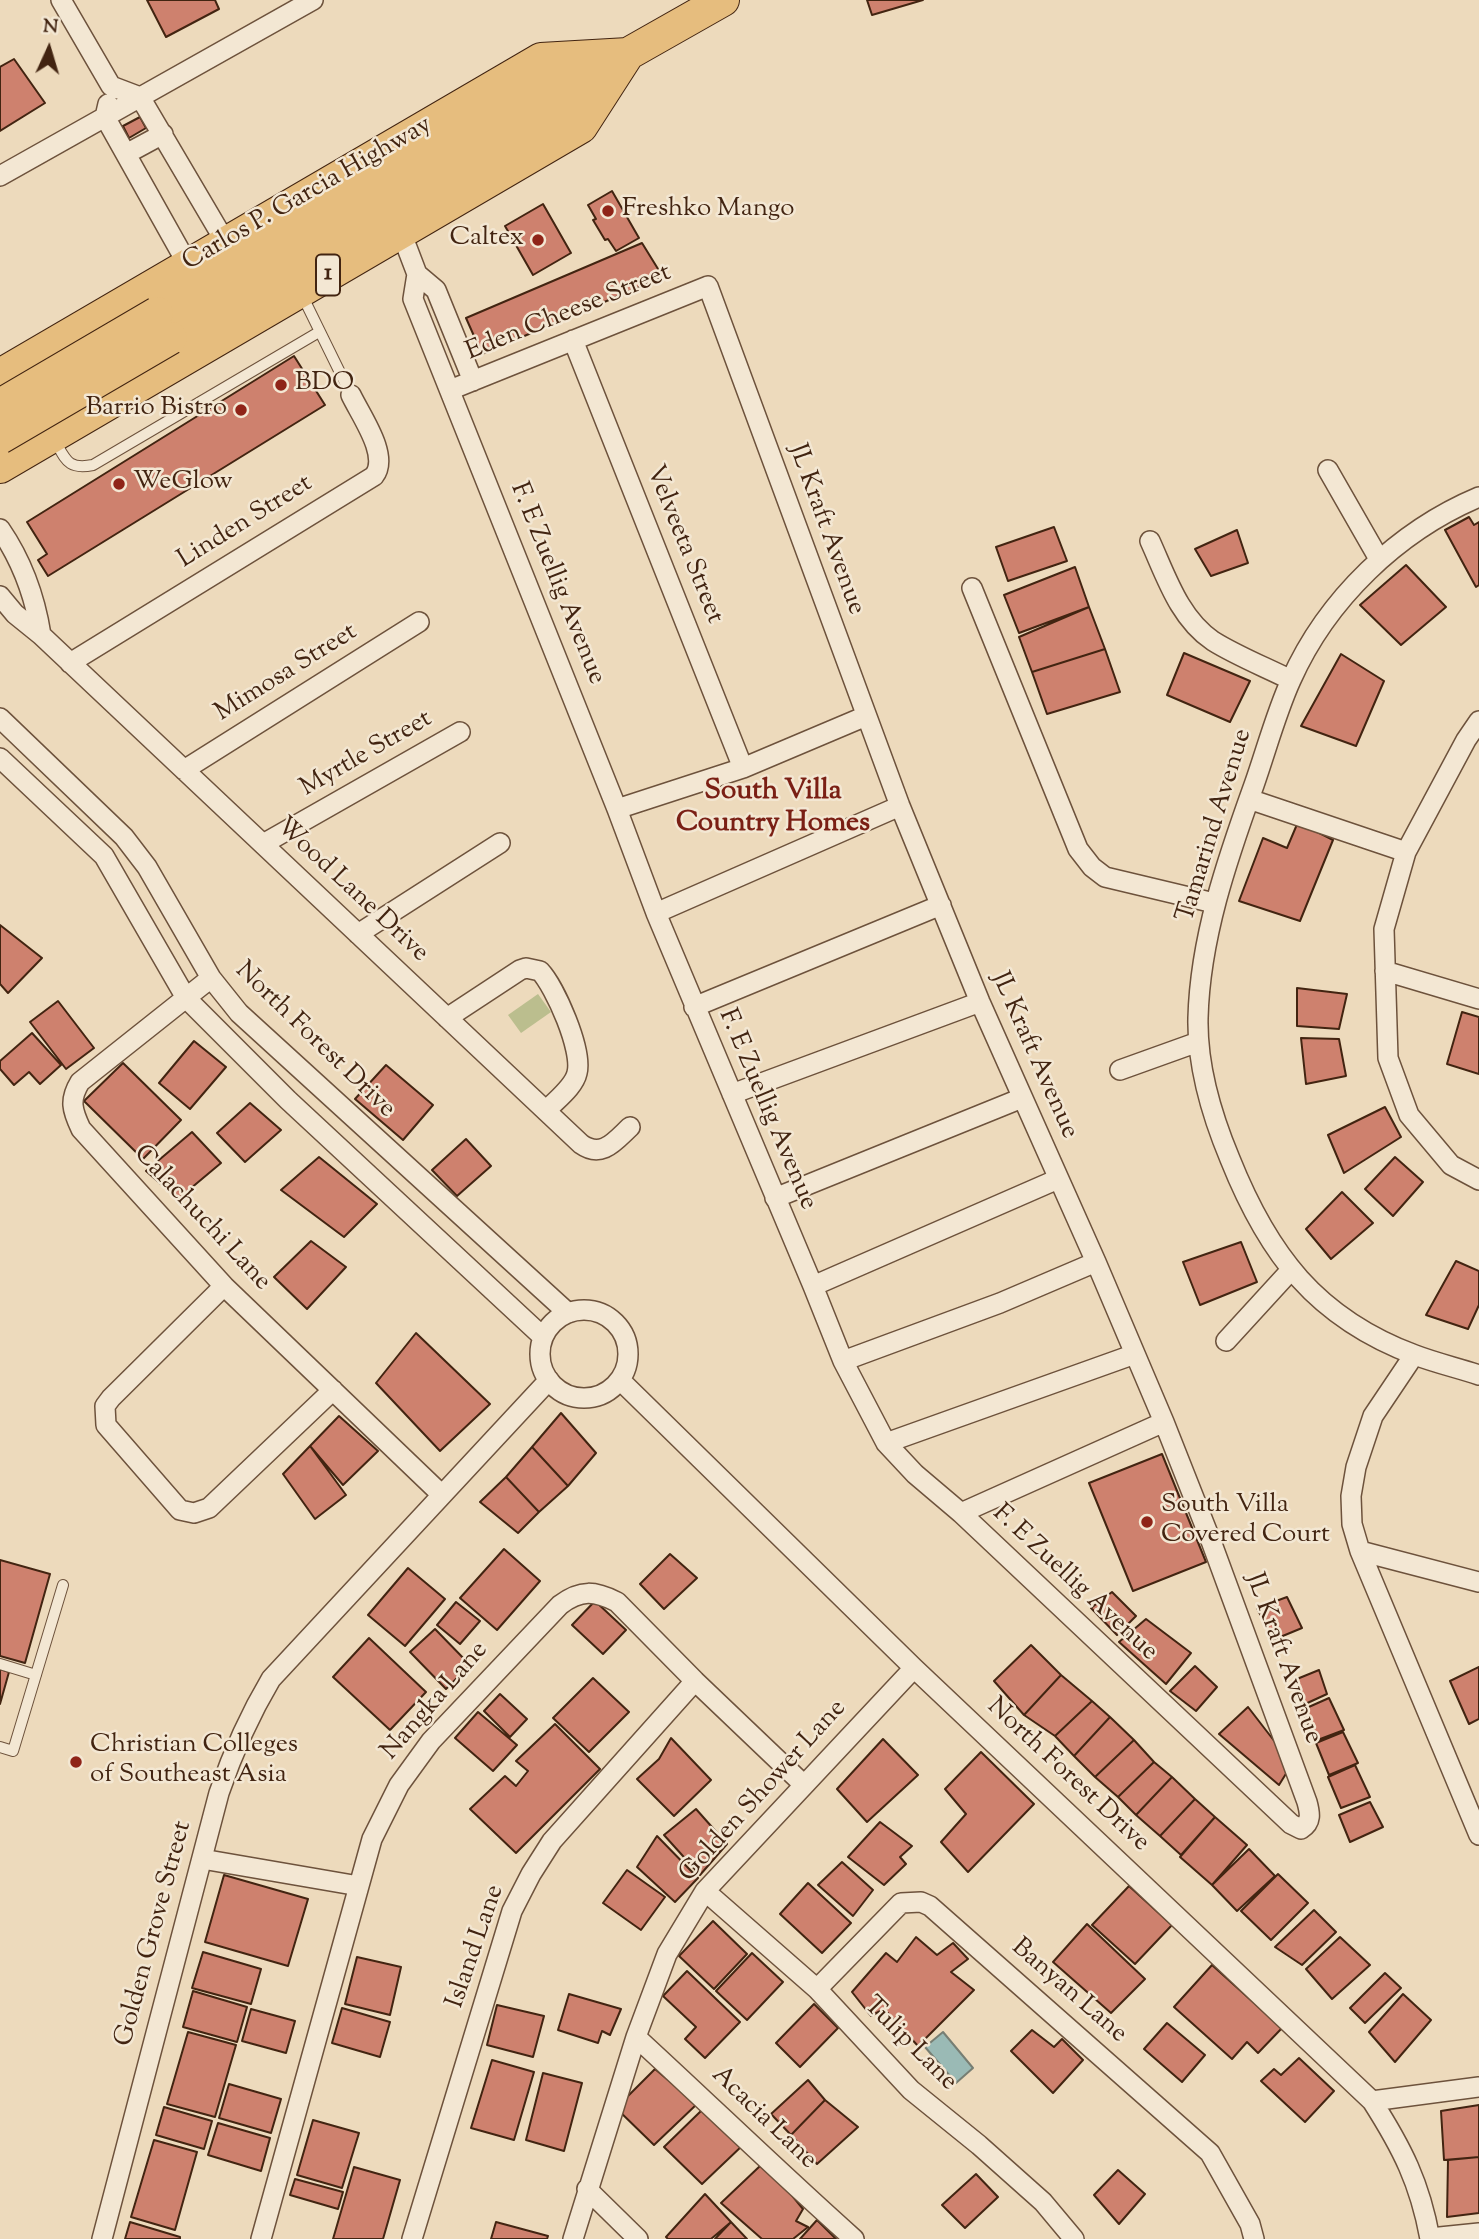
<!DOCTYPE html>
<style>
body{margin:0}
#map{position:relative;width:1479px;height:2239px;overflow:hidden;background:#eddabc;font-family:"Sorts Mill Goudy",serif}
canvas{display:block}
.north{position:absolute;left:14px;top:14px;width:70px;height:70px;-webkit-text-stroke:5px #f3e7d3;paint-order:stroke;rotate:4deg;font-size:19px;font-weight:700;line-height:28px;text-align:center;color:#422411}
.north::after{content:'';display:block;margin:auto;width:24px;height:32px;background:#422411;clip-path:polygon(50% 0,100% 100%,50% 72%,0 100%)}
</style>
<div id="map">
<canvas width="1479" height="2239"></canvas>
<div class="north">N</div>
</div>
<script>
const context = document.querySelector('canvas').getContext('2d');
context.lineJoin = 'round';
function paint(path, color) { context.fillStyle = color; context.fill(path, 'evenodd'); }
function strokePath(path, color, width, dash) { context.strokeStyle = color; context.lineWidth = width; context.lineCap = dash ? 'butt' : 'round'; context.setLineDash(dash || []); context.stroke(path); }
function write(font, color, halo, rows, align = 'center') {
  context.font = font + ' "Sorts Mill Goudy",serif'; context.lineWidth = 5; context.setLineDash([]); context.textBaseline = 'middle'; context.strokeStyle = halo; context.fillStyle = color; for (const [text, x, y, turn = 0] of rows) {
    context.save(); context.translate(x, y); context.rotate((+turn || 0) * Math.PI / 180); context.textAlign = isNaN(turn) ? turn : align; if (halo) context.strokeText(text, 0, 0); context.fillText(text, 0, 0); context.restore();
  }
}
paint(new Path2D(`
 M538,994L551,1012L521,1033L508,1015Z`), '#bbbe8e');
const water = new Path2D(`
 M943,2032L973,2068L956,2083L925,2047Z`);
paint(water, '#9abab5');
strokePath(water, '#777e73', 2);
const building = new Path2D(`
 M147,0H215L219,9L166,37Z
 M867,0H923L872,15Z
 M14,59L45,103L0,131V67Z
 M140,117L146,128L129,138L123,126Z
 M612,191L639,238L616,251L608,239L605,240L593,220L596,219L588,205Z
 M543,204L571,253L533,275L505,226Z
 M642,243L663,277L482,354L466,318Z
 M294,356L325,405L48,576L38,560L47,554L27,522Z
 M1469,517L1474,525L1479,522V585L1476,587L1445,530Z
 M1054,527L1067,561L1008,581L996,547Z
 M1237,530L1248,563L1211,576L1195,549Z
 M1406,565L1446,607L1401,645L1360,605Z
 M1075,567L1089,607L1019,633L1004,595Z
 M1089,607L1105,649L1032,672L1019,637Z
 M1105,649L1120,692L1047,714L1032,672Z
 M1184,653L1250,681L1230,722L1167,695Z
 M1341,654L1384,681L1356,746L1301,726Z
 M1298,822L1333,840L1300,921L1239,901L1263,838L1287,848Z
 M0,925L42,958L8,993L0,984Z
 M1297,988L1347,994L1339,1029L1297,1026Z
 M58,1001L94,1048L66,1069L30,1022Z
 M1462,1012L1479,1017V1074L1447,1064Z
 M32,1033L61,1065L40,1084L29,1072L14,1085L0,1069V1061Z
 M1301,1038L1339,1039L1346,1076L1306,1084Z
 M194,1041L226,1067L190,1109L159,1083Z
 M123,1063L181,1120L143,1159L84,1101Z
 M386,1065L433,1105L403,1140L355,1099Z
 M250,1103L281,1130L245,1162L217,1133Z
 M1385,1107L1401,1137L1344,1173L1328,1135Z
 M192,1132L221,1163L178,1199L146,1171Z
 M466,1139L491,1166L457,1196L432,1170Z
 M319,1157L377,1204L344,1237L281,1190Z
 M1395,1157L1423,1182L1393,1216L1365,1189Z
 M1342,1192L1373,1223L1331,1259L1306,1229Z
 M311,1241L346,1267L307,1309L274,1277Z
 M1241,1242L1257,1282L1200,1305L1183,1262Z
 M1456,1261L1479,1271V1305L1468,1329L1426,1315Z
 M416,1333L490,1404L440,1451L376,1383Z
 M561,1413L596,1453L568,1486L532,1447Z
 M339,1416L378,1451L343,1485L310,1446Z
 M310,1446L346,1495L315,1519L283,1474Z
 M532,1447L568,1486L539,1512L506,1477Z
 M1162,1454L1206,1562L1133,1591L1089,1483Z
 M506,1477L539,1512L518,1533L480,1502Z
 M504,1549L540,1581L497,1630L460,1598Z
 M670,1554L697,1578L664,1609L640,1584Z
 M0,1560L50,1574L25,1663L0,1656Z
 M408,1568L445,1599L405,1646L368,1615Z
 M1112,1592L1136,1616L1117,1635L1091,1608Z
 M1287,1597L1302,1628L1273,1640L1257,1608Z
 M595,1601L626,1630L603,1654L572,1625Z
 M456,1602L480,1621L460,1644L437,1625Z
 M1146,1619L1191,1653L1166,1684L1119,1642Z
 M435,1629L470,1665L446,1689L410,1652Z
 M369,1638L426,1692L390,1730L333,1677Z
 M1031,1645L1061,1675L1024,1715L994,1681Z
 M1195,1666L1217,1687L1196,1711L1170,1691Z
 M1479,1667V1719L1469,1724L1450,1681Z
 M0,1669L9,1672L0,1704Z
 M1319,1670L1327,1694L1303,1705L1292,1681Z
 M1061,1675L1092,1701L1055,1736L1024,1715Z
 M593,1678L629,1712L589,1752L553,1718Z
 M500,1694L527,1719L510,1737L484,1711Z
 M1329,1698L1344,1730L1315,1741L1302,1710Z
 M1092,1701L1110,1717L1074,1756L1055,1736Z
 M1248,1707L1292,1764L1279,1785L1219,1734Z
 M478,1712L517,1745L493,1771L455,1738Z
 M1110,1717L1134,1740L1095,1777L1074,1756Z
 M555,1724L600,1769L516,1853L470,1809L505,1776L516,1786L528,1771L516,1761Z
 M1343,1732L1358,1763L1329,1775L1316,1743Z
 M671,1738L711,1780L674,1816L637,1779L659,1759Z
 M883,1739L918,1775L867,1822L837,1789Z
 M1134,1740L1154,1762L1118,1797L1095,1777Z
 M981,1752L1034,1804L968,1872L941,1842L966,1814L945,1789Z
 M1154,1762L1172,1777L1136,1815L1118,1797Z
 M1355,1765L1370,1797L1341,1808L1328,1777Z
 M1172,1777L1195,1799L1160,1836L1136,1815Z
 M1195,1799L1215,1817L1181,1855L1160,1836Z
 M1370,1802L1383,1827L1350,1842L1339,1815Z
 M696,1809L727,1844L700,1875L664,1835Z
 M1215,1817L1247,1845L1212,1885L1180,1857Z
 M880,1822L912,1846L900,1857L906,1864L884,1885L848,1857Z
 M657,1836L698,1878L675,1902L637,1867Z
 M1249,1849L1275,1876L1237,1911L1212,1885Z
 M842,1862L873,1890L853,1916L818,1885Z
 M627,1870L665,1897L641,1930L603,1903Z
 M1278,1874L1308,1903L1271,1940L1241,1911Z
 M224,1875L308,1899L288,1966L205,1942Z
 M808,1883L851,1923L822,1953L780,1914Z
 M1129,1886L1172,1925L1135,1964L1092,1925Z
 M1314,1910L1336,1932L1302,1965L1275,1947Z
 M713,1921L747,1954L714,1989L679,1956Z
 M1087,1924L1145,1979L1111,2013L1053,1962Z
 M916,1937L937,1955L953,1943L968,1959L951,1972L974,1990L918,2046L884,2009L871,2016L852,1992L886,1953L897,1962Z
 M1340,1937L1370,1965L1332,1999L1306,1969Z
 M203,1952L261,1969L251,2004L192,1988Z
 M752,1953L783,1982L747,2020L716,1991Z
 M357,1957L401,1967L390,2015L345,2004Z
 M1212,1965L1282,2028L1258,2053L1247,2042L1232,2059L1174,2007Z
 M687,1971L740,2022L705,2058L685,2039L696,2027L663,1996Z
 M1385,1973L1401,1988L1365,2023L1350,2008Z
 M193,1991L247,2007L237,2042L183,2027Z
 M569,1994L621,2009L610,2035L602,2031L598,2043L558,2030Z
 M1403,1994L1431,2020L1395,2062L1369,2032Z
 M814,2004L838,2028L800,2067L776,2043Z
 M497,2005L544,2016L533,2057L487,2045Z
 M342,2008L390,2022L380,2057L332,2043Z
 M251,2009L295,2021L286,2053L242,2041Z
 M1167,2023L1205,2055L1182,2082L1144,2049Z
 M1032,2030L1054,2047L1062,2039L1083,2060L1053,2093L1011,2051Z
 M188,2032L236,2045L215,2117L167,2104Z
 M1299,2058L1334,2091L1305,2122L1261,2081L1274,2069L1281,2075Z
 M492,2060L534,2072L514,2140L471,2128Z
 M655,2069L697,2104L654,2145L616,2108Z
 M543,2073L582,2083L564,2151L526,2140Z
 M808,2080L825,2100L791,2135L771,2114Z
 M229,2084L281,2099L271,2133L219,2118Z
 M825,2100L858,2127L817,2164L791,2135Z
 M1479,2105V2157L1444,2160L1441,2111Z
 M164,2107L212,2121L204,2149L156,2135Z
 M703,2109L744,2144L702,2184L664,2147Z
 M313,2120L359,2133L342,2188L297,2175Z
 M218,2123L270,2138L261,2171L208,2155Z
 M154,2140L197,2152L175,2230L131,2217Z
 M1479,2157V2213L1447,2217L1448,2160Z
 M760,2166L781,2182L803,2209L796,2221L808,2227L793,2239H762L721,2203Z
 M354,2167L400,2180L383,2239H333Z
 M1118,2170L1145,2194L1119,2224L1094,2195Z
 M976,2174L998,2197L965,2228L942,2205Z
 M295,2179L343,2192L338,2209L290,2195Z
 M705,2194L731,2222L711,2239H668L666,2237Z
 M817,2220L836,2239H800Z
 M130,2222L180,2237V2239H125Z
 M496,2222L548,2236L547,2239H491Z
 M731,2222L747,2239H715Z`);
paint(building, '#ce816e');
strokePath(building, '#422411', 2);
const service = new Path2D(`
 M302,295L351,395
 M55,441C66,460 68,470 93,465L319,332
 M0,1664L36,1675
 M0,1747L13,1751L63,1585`);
const minor = new Path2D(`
 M61,0L111,86L140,97L226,243
 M108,104L105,117L188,265
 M126,154L163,134
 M0,176L313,0
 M401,232L417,274L436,290L473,381
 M417,274L413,299L617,809L656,913L813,1286L843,1361L886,1443L915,1474L961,1513L1291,1824L1301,1829C1312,1822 1310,1813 1307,1802L1211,1541L1164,1422L1096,1262L980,1002L900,806L708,286L450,390
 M573,340L743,768
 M1328,470L1379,559
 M1479,497C1398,531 1327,599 1291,680C1276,713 1266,751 1254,785C1227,860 1200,938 1198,1018C1197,1065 1212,1116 1230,1159C1268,1254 1316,1318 1415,1355C1436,1363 1458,1368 1479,1375
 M0,529C22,561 35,597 41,635
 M1150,541C1166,576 1179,618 1213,641C1237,656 1265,667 1291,680
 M972,588L1078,849L1092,867L1105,877L1214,903
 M0,596L15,614L41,635L581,1144C602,1159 615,1141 630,1127
 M70,663L374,476C390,456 361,416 351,395
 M0,718L124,837L147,867L211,978L239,1013L568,1313
 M1479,721L1466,740L1406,852L1384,929L1388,1058L1409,1115L1451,1165L1479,1180
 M0,758L104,856L186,998L288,1100L543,1337
 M184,770L419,622
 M1249,799L1406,852
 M617,809L743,768L866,716
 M263,844L460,732
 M656,913L900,806
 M358,934L500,843
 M1385,971L1479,999
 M211,978L80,1082C69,1100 72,1110 81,1129L224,1286L442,1495
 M694,1007L941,905
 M447,1018L520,970L526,968L540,971C555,987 583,1050 577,1073C574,1087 556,1100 546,1111
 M1120,1070L1198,1042
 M732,1094L980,1002
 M775,1198L1022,1098
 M224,1286L111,1398L105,1406L106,1425L180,1510L194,1513L209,1508L333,1390
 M813,1286L1058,1179
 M540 1354a44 44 0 1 1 88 0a44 44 0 1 1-88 0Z
 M1226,1341L1291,1270
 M1414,1355L1373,1416L1356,1467L1351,1496L1352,1524L1360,1551L1479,1835
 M843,1361L1000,1303L1096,1262
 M620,1380L914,1668L1372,2101C1402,2148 1420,2183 1430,2239
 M886,1443L1135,1354
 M961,1513L1164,1422
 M1360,1551L1479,1582
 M202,1859L359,1886
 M705,1891L817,1989L911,2090L979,2145L1043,2202L1074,2239
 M817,1989L901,1903L921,1902L930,1906L1210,2153L1250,2224L1254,2239
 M636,2037C709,2104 780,2173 854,2239
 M1372,2101L1479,2087
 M587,2189L638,2239
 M1430,2238L1479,2233
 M102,2239L219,1793C233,1752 249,1716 271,1679L549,1380
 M261,2239L372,1839L399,1785L431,1741L560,1605C581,1589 595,1591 617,1602L695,1681L803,1784
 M412,2239L512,1911L531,1874L552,1841L695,1681
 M573,2239L636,2037L667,1954L705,1891L914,1668`);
const trunk = new Path2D(`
 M157,313L553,80L596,72L723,0
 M171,338L568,105L596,72
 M0,375L541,59L628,54
 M0,467L581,127L628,54`);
strokePath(service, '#6d523c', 12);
strokePath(minor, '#6d523c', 22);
strokePath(trunk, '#422411', 34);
strokePath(service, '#f3e7d3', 10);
strokePath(minor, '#f3e7d3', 19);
strokePath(trunk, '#e6bd7e', 32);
const trunkBridge = new Path2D(`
 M0,405L157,313
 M0,438L171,338`);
strokePath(trunkBridge, '#422411', 34, []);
strokePath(trunkBridge, '#e6bd7e', 32);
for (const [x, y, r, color] of [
 [608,211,7,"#8f2418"],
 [538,240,7,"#8f2418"],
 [281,385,7,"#8f2418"],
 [241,410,7,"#8f2418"],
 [119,484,7,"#8f2418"],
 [1147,1522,7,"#8f2418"],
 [76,1762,7,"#8f2418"]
]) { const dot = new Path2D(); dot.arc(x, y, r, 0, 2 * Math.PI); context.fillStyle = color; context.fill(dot); strokePath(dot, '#f3e7d3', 2.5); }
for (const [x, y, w] of [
 [328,275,24]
]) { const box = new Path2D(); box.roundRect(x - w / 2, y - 20.5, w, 41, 5); context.fillStyle = '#f3e7d3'; context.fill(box); strokePath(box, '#422411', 2); }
write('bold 24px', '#422411', null, [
 ["1",328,275]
]);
write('26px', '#422411', '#f3e7d3', [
 ["Carlos P. Garcia Highway",308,195,-30],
 ["Eden Cheese Street",569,314,-22],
 ["Linden Street",246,523,-32],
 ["JL Kraft Avenue",825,530,70],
 ["Velveeta Street",683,545,68],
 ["F. E Zuellig Avenue",556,584,68],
 ["Mimosa Street",287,674,-32],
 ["Myrtle Street",367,755,-30],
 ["Tamarind Avenue",1216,826,-73],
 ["Wood Lane Drive",351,891,43],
 ["North Forest Drive",314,1041,44],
 ["JL Kraft Avenue",1033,1056,66],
 ["F. E Zuellig Avenue",766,1110,67],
 ["Calachuchi Lane",201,1219,47],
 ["F. E Zuellig Avenue",1074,1584,43],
 ["JL Kraft Avenue",1282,1659,70],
 ["Nangka Lane",436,1702,-49],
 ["North Forest Drive",1067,1776,43],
 ["Golden Shower Lane",764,1792,-48],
 ["Golden Grove Street",155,1934,-75],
 ["Island Lane",477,1947,-71],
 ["Banyan Lane",1068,1992,41],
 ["Tulip Lane",909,2045,45],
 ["Acacia Lane",763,2119,44]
]);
write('26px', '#422411', '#f3e7d3', [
 ["Freshko Mango",622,211],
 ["Caltex",524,240,"right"],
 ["BDO",295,385],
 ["Barrio Bistro",227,410,"right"],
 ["WeGlow",133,484],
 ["South Villa",1161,1507],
 ["Covered Court",1161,1537],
 ["Christian Colleges",90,1747],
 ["of Southeast Asia",90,1777]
], 'left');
write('bold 28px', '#7a1f14', '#f3e7d3', [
 ["South Villa",773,793],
 ["Country Homes",773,825]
]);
</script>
